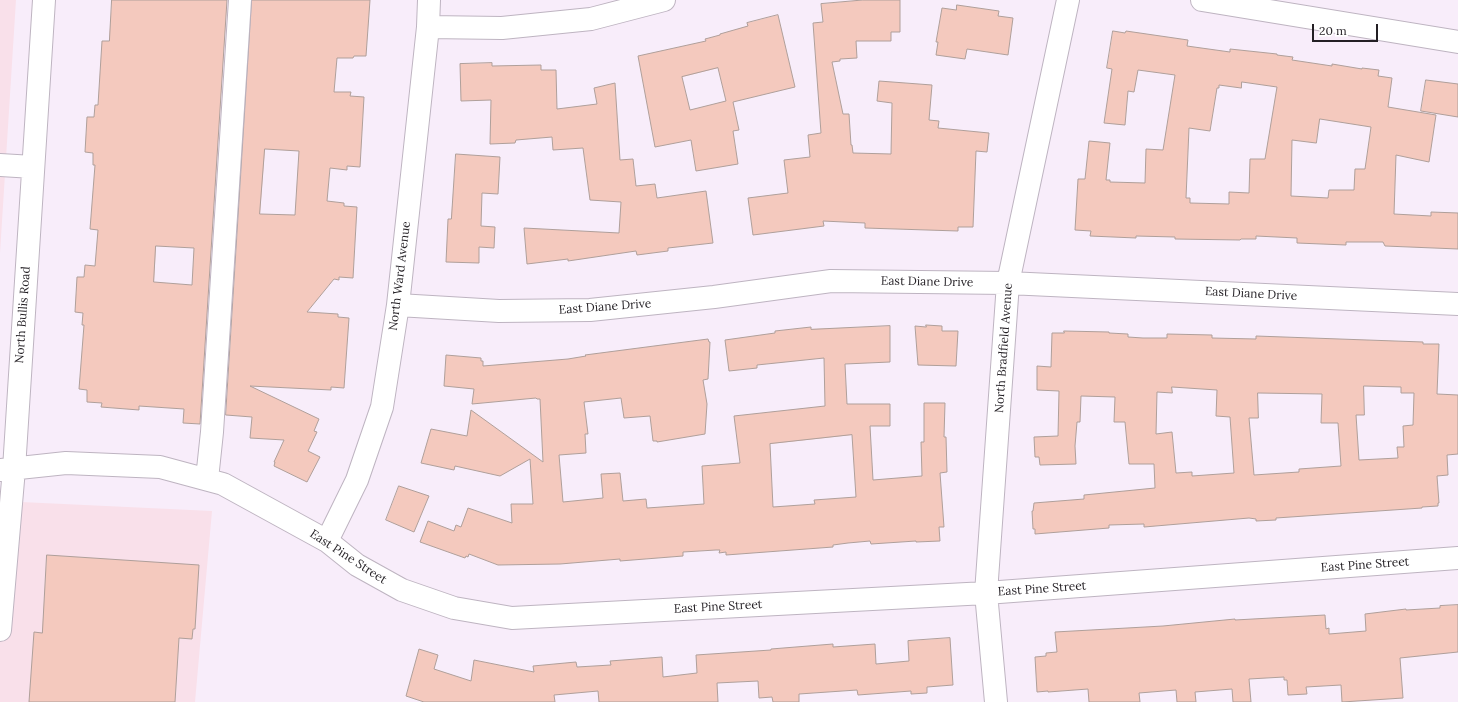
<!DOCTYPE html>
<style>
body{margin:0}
#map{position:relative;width:1458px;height:702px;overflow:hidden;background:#f8edfa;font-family:Lora,serif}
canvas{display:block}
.scale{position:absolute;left:1312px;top:24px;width:66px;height:18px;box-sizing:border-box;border:2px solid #231f24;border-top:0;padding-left:5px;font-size:12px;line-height:14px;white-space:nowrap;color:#231f24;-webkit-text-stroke:3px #fff;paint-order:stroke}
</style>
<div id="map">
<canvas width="1458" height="702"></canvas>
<div class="scale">20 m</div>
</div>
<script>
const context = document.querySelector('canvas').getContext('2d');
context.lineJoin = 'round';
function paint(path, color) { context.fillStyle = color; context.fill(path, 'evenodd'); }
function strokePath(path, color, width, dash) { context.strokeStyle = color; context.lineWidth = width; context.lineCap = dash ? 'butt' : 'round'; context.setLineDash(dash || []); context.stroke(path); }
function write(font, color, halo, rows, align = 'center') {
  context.font = font + ' Lora,serif'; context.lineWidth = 3; context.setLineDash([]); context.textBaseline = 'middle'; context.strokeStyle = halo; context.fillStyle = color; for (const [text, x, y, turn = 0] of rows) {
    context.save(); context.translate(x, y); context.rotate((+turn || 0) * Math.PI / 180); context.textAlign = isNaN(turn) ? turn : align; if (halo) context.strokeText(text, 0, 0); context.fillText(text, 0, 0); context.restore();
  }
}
paint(new Path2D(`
 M0,0H16L0,253Z
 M0,501L212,511L195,702H0Z`), '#f9e0ea');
const building = new Path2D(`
 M112,0H227L200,424L183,423L184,409L139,406V410L101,407L102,403L87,402V390L79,389L84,325H82L83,313L75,312L77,277H84L85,265L95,266L98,230L90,229L95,165H93V153L85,152L87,117H94L95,105H98L102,41H109ZM156,246L194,248L192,285L154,282Z
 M252,0H370L366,56H354L353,58H337L334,92H351L350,96L364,97L360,167L347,166V170L330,168L327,201L344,203V206L357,207L353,278L339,277V280L334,279L307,312L338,314V317L349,318L344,388L331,387V390L250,386L319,419L314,431L317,432L308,451L320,457L307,482L274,466L275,462H274L284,440L250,438L252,417L226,415ZM265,149L299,151L295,215L260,214Z
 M863,0H900V32H891V41H856L857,58L840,59V61L832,62L843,114H849L851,145H852L853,153L891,154L892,103L877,101L879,81L932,85L929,120L939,121L938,128L989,133L987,152L976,151L973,227H958V231L865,228V223L823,221L824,226L753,235L748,198L788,193L784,160L810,157L808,135L821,133L813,23L823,22L821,4Z
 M957,5L999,11L998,16L1013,18L1008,55L967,49L965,59L936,55L938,42H936L942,8L956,10Z
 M778,15L795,87L733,102L739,130L733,131L738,164L696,171L691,140L655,147L638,56L706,41L705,39L720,35V34L748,26L747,23ZM718,68L726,101L690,110L682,77Z
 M1113,31L1125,33L1126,31L1188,40L1187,46L1230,52V49L1277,54V55L1293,57L1292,60L1332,66V64L1362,69V68L1379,70L1378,76L1392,78L1388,107L1436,115L1429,162L1396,155L1394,214L1431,216V212L1458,213V249L1385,246L1383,242H1346V245L1297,243V238L1256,236V239H1241L1240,240L1175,239V237L1136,236V238L1090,236L1091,231L1075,230L1078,179H1085L1089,141L1110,143L1106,180H1110V182L1145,183L1146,149L1163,150L1175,75L1138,70L1134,92L1128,91L1125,125L1104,123L1112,69L1107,68ZM1242,82L1277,87L1265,159H1250L1249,193L1229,192V204L1190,203V198H1186L1189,128L1210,131L1217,88H1219V85L1241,88ZM1320,119L1371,127L1365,169H1355L1354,190H1329L1328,198L1291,196L1292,140L1316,143Z
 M492,63V66L541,65V70H556L557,109L597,104L594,88L615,83L620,160L633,159L636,186L655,184L657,198L706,191L713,243L668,248V251L637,255L636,251L568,261V259L527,264L524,228L619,233L621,202L590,200L583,148L553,150L552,137L516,140L515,143L490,144L491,100L461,101L460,64Z
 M1426,80L1458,84V117L1421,111Z
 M456,154L500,157L498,194L482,193L481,226L495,227L494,248L479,247V263L446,262L448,219H451Z
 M926,325L942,326V331H958L956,366L918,365L915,326L926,327Z
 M890,326V362L845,364L847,404H890V426H870L873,480L922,476L921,442H924V403H945L944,437H946L947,472L940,473L944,527H939L940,541L916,542V541L871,544L870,541L848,543L833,545V547L726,555V552L719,553L720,550H716L683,552V556L620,561V559L560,564L498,565L469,554L468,557L466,556L465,558L420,542L428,521L454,531L456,525L461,527L468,508L512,523L511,504H533L530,459L500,476L455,466L454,470L421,463L431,429L467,436L471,410L543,462L540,399H537L536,398L472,404L474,389L444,386L446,355L481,358V361H483V366L568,359L586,356L585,355L708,339L709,342H710L708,379L703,380L707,404L705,434L657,442V441H653L650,416L624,418L621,398L584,402L588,434H585L586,453L559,455L563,502L603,498L601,474L620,473L623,501L646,499L647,508L704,504L702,466L740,463L734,416L825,406L824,358L757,365V368L729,371L725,340L775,333V331L811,327V329ZM852,435L856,497L814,500L815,504L773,507L770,444Z
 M1064,331L1109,332V333L1128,334V337L1143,338H1167V334L1212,335V338L1256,339V336L1423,342V344H1439L1437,394L1458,395V454L1447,455L1448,475L1437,476L1439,503H1438V506L1422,507V508L1276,518V520L1256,521V519L1249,518L1144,527V524L1109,525V528L1035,534V529H1033L1032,511H1033L1034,503L1084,499V495L1155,488L1154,464H1129L1125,422H1114L1115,397L1081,396L1080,422H1077L1075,446L1076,464L1040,465L1039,457H1035L1034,437L1058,436L1059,391L1037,390V366L1051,367L1052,333H1064ZM1364,386L1401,387V393H1414L1413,425L1403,426L1404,447H1397L1398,458L1359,460L1356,415H1364ZM1172,387L1217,390L1216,416L1230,417L1234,473L1192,476V472L1176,473L1172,432L1156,434L1157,392L1172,393ZM1258,393L1322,394L1321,423H1338L1341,466L1299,469V472L1254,475L1249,418H1258Z
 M399,486L429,496L414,532L386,520Z
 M47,555L199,565L195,629H193L192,639L179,638L175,702H29L34,632L42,633Z
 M1458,605V652L1400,658L1403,698L1342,702L1341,685L1306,687L1307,694L1288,695L1287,680H1284V677L1249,679L1251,702H1233L1232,689L1195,692L1196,702H1177L1176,690L1139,693L1140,702H1089L1088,689L1048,692V691L1037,692L1035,657L1046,656V653L1057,652L1055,632L1163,626L1235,619V620L1325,615L1326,629L1329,628V634L1366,631L1365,614L1406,609V610L1440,608V606Z
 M950,638L953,685L927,687V693L911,694V691L858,695L857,690L799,694V702H773L772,697L759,698L758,681L717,683L718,702H599L598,691L554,695L555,702H424L406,696L419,649L438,655L434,669L471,681L474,660L534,672L533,666L576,662L577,667L611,665L610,661L662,657L663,677L697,673L696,655L771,650V649L833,644V647L875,644L876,664L909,661L908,641Z`);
paint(building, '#f4c9be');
strokePath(building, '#af9f9a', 1);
const minor = new Path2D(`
 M1202,0L1458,42
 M428,27L502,28L591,19L664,0
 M0,165L33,167
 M398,305L499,311L590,310L714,297L831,281L1008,283L1458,304
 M0,470L66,463L160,467L223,484L327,541L357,565L402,590L454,608L512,618L986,593L1458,558
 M207,479L212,432L240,0
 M327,541L357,480L382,407L398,305L428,27L429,0
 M0,630L14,469L44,0
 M996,702L986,593L1008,283L1068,0`);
strokePath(minor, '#beb4c1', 24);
strokePath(minor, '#fff', 22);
write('12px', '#231f24', '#fff', [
 ["North Ward Avenue",400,276,-83],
 ["East Diane Drive",927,282,1],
 ["East Diane Drive",1251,294,3],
 ["East Diane Drive",605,307,-4],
 ["North Bullis Road",23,315,-86],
 ["North Bradfield Avenue",1004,348,-86],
 ["East Pine Street",348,557,33],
 ["East Pine Street",1365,565,-4],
 ["East Pine Street",1042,589,-4],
 ["East Pine Street",718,607,-3]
]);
</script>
